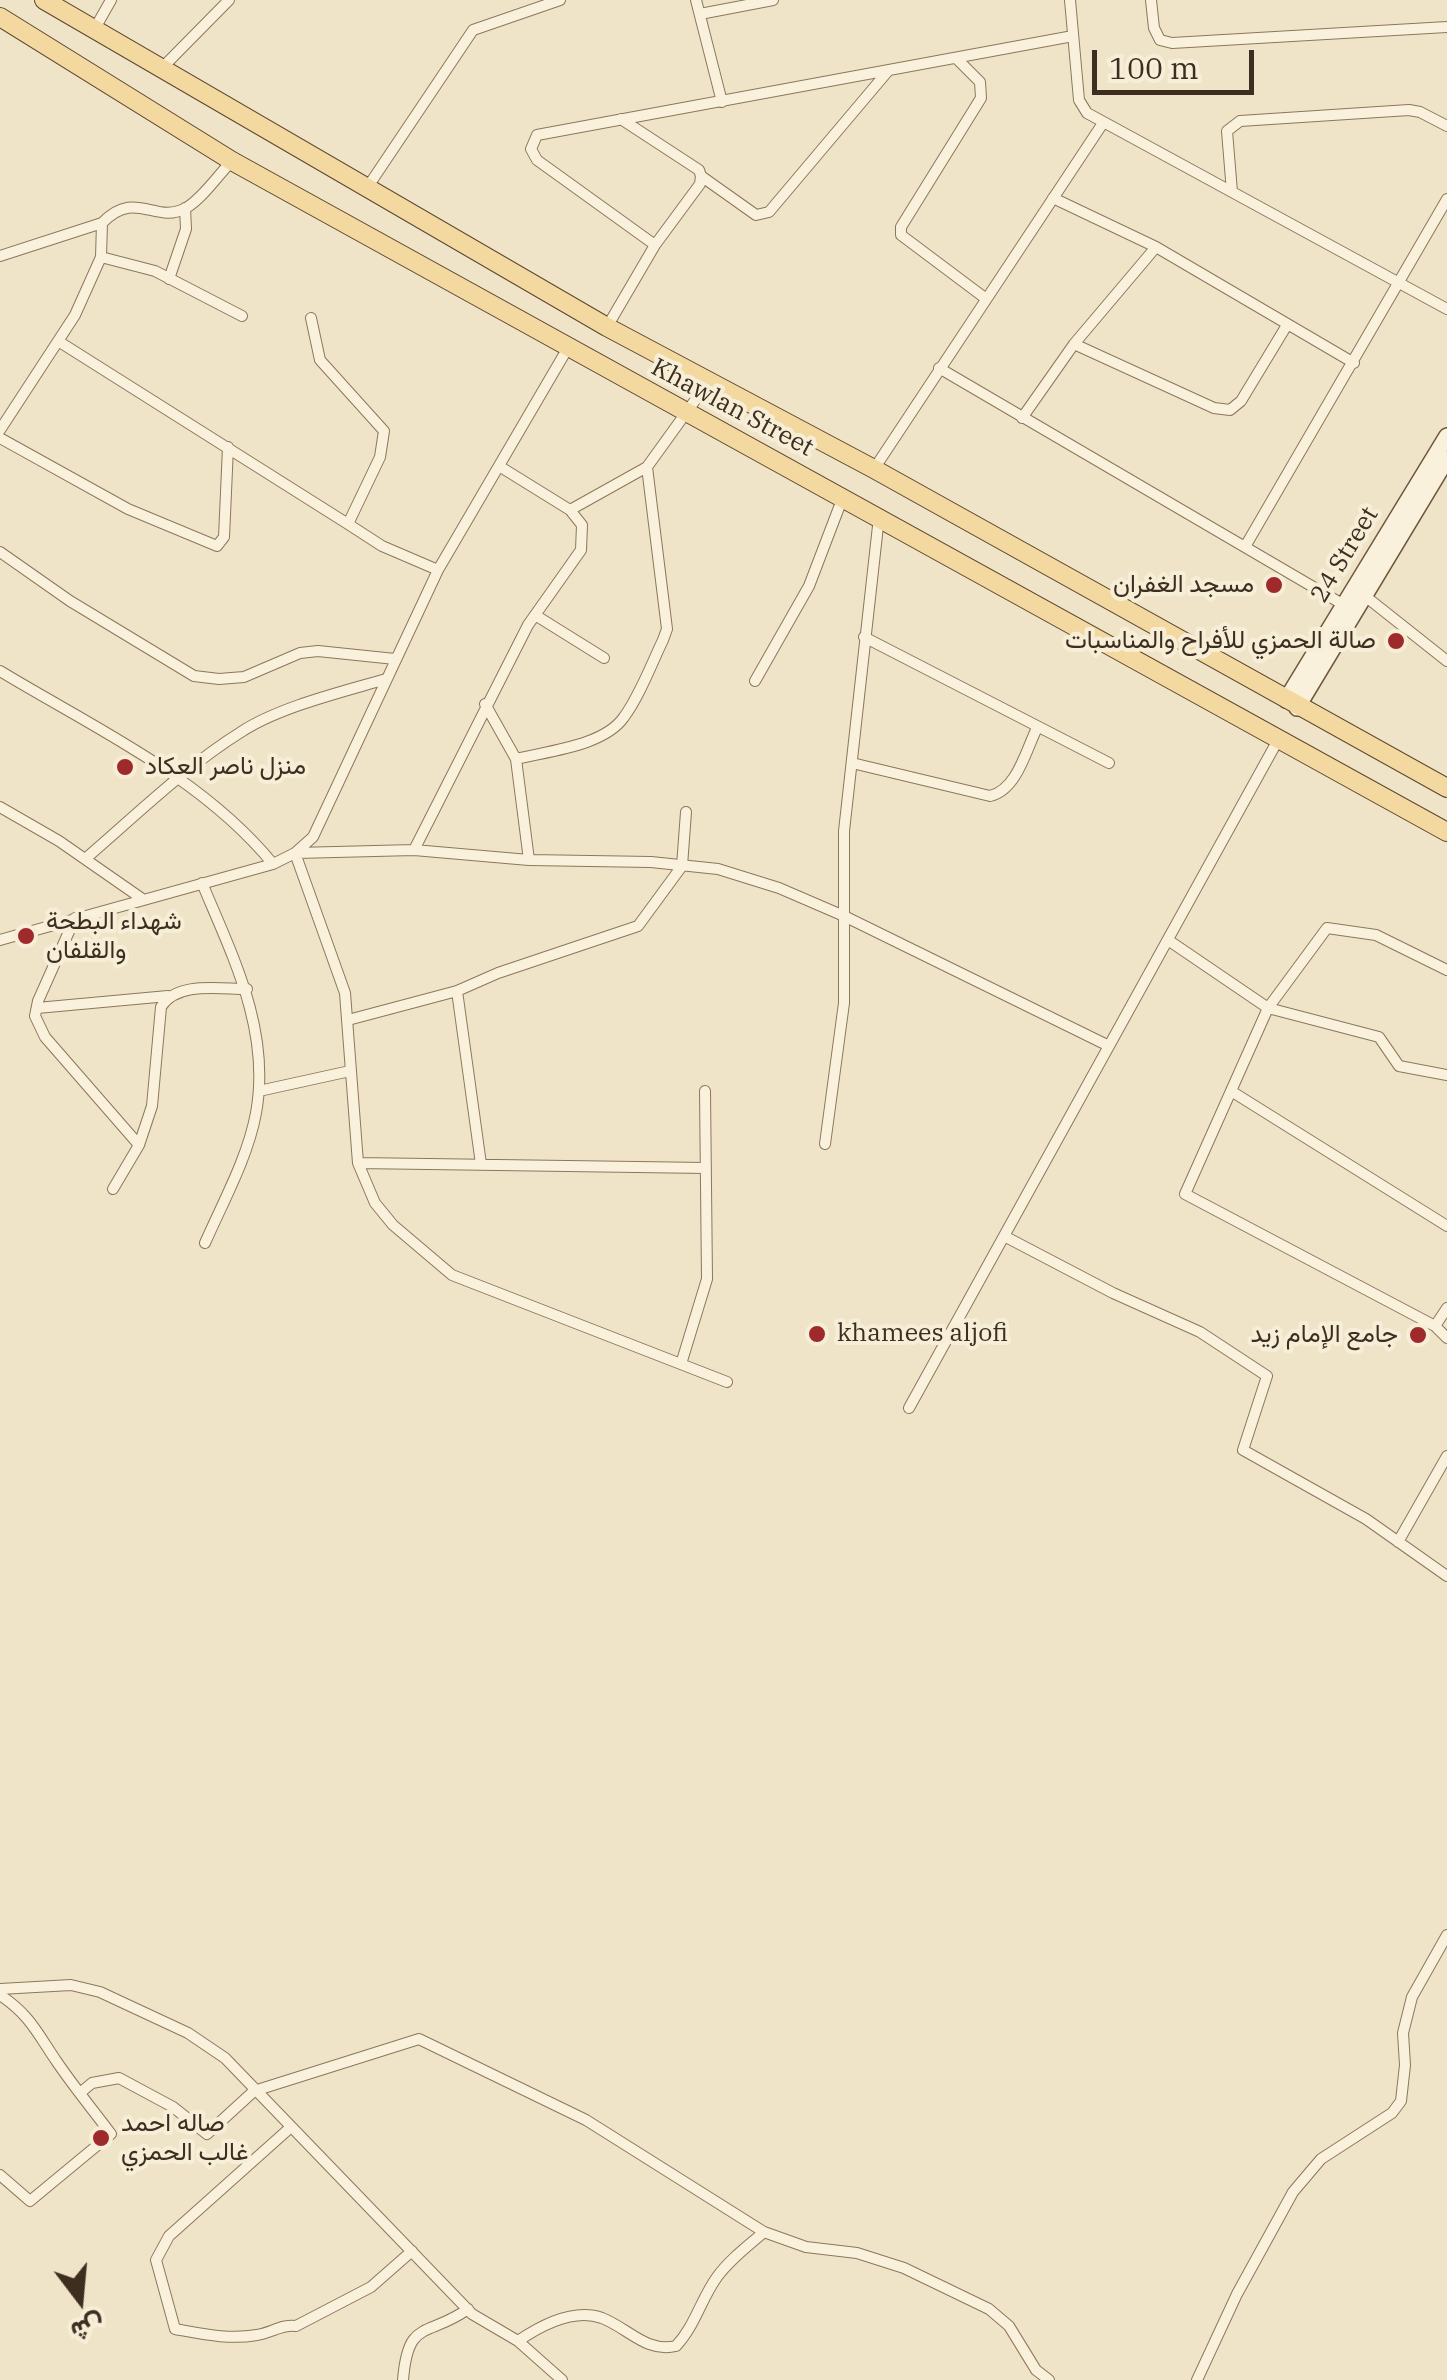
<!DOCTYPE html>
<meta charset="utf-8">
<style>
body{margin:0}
#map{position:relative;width:1447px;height:2380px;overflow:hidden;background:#f0e4c8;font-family:"IBM Plex Serif",Vazirmatn,serif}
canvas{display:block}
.north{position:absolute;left:30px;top:2250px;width:100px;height:100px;-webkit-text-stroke:8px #f7eed8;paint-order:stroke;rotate:164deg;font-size:28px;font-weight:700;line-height:40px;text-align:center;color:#3d2e20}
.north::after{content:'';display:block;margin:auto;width:35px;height:45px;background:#3d2e20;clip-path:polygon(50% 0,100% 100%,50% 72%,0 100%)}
.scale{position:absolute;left:1092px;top:50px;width:162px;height:45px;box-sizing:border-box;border:5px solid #3d2e20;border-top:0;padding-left:12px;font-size:30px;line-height:35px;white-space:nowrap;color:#3d2e20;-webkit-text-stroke:8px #f7eed8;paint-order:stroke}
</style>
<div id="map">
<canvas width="1447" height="2380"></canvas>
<div class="north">ش</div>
<div class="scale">100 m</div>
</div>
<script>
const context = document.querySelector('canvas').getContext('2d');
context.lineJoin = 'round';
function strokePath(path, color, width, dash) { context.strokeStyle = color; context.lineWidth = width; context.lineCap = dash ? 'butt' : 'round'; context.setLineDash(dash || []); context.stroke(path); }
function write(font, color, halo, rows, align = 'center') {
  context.font = font + ' "IBM Plex Serif",Vazirmatn,serif'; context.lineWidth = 8; context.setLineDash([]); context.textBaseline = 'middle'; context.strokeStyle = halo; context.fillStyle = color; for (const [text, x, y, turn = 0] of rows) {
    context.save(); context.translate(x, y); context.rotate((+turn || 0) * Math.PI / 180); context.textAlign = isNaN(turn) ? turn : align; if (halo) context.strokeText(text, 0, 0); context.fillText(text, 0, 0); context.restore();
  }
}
const street = new Path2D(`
 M696,0L722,102
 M1070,0L1079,100L1087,113L1447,309
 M1151,0L1154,28L1160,40L1172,43L1447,27
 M700,14L773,0
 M94,30L111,0
 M956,58L980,82L981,98L901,227V235L985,298
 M161,69L229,0
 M621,119L699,170L701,176L756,215L769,212L888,71
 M367,188L473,30L560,0
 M1232,192L1227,131L1240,121L1409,110L1420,112L1447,126
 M1053,198L1156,247L1354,363
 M655,245L537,160L531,149L537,135L1073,36
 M0,256L102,223
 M101,257L155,271L242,316
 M169,279L186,229L185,208
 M311,318L320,360L384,431L380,457L348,524
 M607,327L655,245L700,184L701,176
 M58,341L348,524L382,546L438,570
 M1074,344L1214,408L1230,410L1241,401L1287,325
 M939,368L1344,605
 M1022,418L1074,344L1156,247
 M0,430L75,315L101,257L102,223C136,188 155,225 186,208C203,198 218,175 232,161
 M0,438L128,509L217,546L224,537L228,447
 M874,469L1103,123
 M570,510L647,467L709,381
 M1246,545L1447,199
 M0,552L70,601L194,676L219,679L244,677L300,653L318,651L395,659
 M1365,596L1447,661
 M535,615L604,658
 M864,637L1109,763
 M0,671C94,728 202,777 273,864
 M755,681L809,586L843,497
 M485,704L516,759L529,860
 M516,759C548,751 604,746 624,717C640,695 651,665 663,640L667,629L647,467
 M852,763L990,796C1017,790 1026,750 1037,728
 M0,807L59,841L141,898
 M414,850L528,625L581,550L582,525L570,510L499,466
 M295,853L345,993L358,1163L375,1203L393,1225L452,1275L727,1382
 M296,853L414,850L529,860L651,862L718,869L779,888L844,916L1109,1046
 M85,859C135,816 185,767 241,732C279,707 342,692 386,679
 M202,883C233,957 271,1031 256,1113C248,1157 223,1202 205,1243
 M75,918L38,1001L35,1016L45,1037L139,1145
 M0,940L273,864L295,853L313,837L438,570L569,346
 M1168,940L1268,1008L1327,928L1376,935L1447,970
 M457,991L481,1164
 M37,1008L168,996
 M348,1020L457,991L498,973L638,926L682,866L686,812
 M1447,1075L1399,1066L1379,1037L1268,1008L1185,1194L1435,1326L1447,1308
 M259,1091L350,1071
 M1231,1091L1447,1226
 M825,1144L844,1003V831L879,517
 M358,1163L706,1168
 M113,1189L139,1145L152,1106L161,1007C177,981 219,989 247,989
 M1004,1236L1113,1293L1200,1332L1267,1376L1243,1450L1366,1519L1447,1576
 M1435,1326L1447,1338
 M681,1364L707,1279L705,1091
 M909,1408L1278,740
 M1398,1542L1447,1456
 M0,1989L71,1985L100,1992L188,2033L225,2058L472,2314L518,2341L562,2380
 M0,1995C31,2016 37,2033 57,2062C74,2087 93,2110 111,2134L30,2201L0,2175
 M80,2093L92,2083L119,2078L173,2107L207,2134L254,2091L419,2039L586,2120L764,2232
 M291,2127L169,2236L156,2260L175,2329C203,2334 229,2340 257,2335C271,2333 282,2324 296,2326L371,2287L412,2251
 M518,2341C540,2326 574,2308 602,2318C628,2328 646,2353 676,2346C695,2326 701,2299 717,2277C730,2259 748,2246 764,2232L806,2247L857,2253L904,2268L989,2309L1009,2326L1036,2370L1049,2380
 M403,2380C408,2318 427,2338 468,2309
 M1197,2380L1237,2294L1293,2192L1321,2159L1392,2113L1401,2101L1405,2065L1403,2033L1412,1997L1447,1935`);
const secondary = new Path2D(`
 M1286,700L1447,436
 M1297,708L1447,459`);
const primary = new Path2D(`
 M44,0L607,327L874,469L1447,788
 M0,17L232,161L1447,832`);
strokePath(street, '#8d765c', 12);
strokePath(secondary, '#6f573f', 18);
strokePath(primary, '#5b4430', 20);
strokePath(street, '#faf1dc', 10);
strokePath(secondary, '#faf1dc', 15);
strokePath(primary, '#f3d9a0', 18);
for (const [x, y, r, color] of [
 [1274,585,10,"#9e2a2b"],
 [1396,641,10,"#9e2a2b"],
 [125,767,10,"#9e2a2b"],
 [26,936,10,"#9e2a2b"],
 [817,1334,10,"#9e2a2b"],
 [1418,1335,10,"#9e2a2b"],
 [101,2138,10,"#9e2a2b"]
]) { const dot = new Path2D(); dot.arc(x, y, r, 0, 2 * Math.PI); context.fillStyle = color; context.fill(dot); strokePath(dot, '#f7eed8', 4); }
write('25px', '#3d2e20', '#f7eed8', [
 ["Khawlan Street",732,408,28],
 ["24 Street",1345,555,-59]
]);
write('25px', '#3d2e20', '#f7eed8', [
 ["مسجد الغفران",1254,585,"right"],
 ["صالة الحمزي للأفراح والمناسبات",1376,641,"right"],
 ["منزل ناصر العكاد",145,767],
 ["شهداء البطحة",46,922],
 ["والقلفان",46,951],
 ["khamees aljofi",837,1334],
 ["جامع الإمام زيد",1398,1335,"right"],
 ["صاله احمد",121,2124],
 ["غالب الحمزي",121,2153]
], 'left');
</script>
